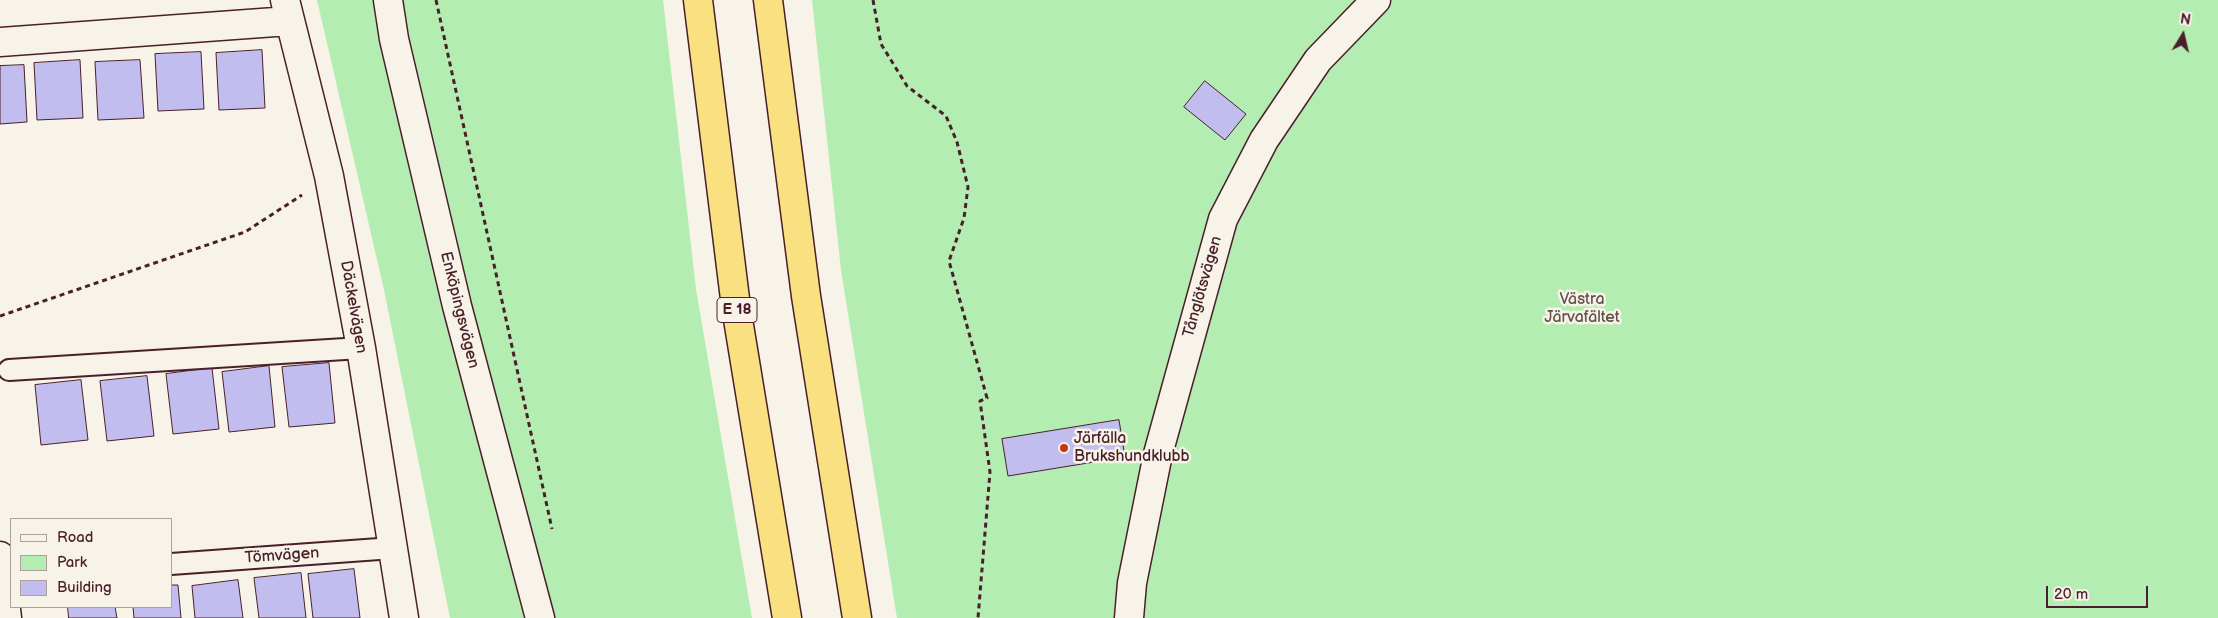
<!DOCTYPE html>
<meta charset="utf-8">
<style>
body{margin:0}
#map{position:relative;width:2218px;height:618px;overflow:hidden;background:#f7f3e8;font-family:"Balsamiq Sans",sans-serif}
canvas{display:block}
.legend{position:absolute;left:10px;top:518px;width:162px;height:90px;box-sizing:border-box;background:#f7f3e8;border:1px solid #b29e9c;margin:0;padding:6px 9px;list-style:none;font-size:15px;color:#4a1f2b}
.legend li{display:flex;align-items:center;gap:10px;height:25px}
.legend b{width:25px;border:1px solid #b29e9c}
.north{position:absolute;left:2158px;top:10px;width:50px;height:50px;-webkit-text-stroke:4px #f7f3e8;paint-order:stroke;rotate:9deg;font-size:14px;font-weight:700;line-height:20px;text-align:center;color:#4a1f2b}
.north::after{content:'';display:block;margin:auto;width:18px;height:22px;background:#4a1f2b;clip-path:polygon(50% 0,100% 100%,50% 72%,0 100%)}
.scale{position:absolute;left:2046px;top:586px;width:102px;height:22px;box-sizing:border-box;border:2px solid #4a1f2b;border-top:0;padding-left:6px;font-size:15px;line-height:18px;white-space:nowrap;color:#4a1f2b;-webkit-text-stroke:4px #f7f3e8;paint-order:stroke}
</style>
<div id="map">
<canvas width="2218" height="618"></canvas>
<ul class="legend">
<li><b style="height:6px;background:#f7f3e8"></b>Road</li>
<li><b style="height:14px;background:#b3edb1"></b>Park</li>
<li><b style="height:14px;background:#c1bdef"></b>Building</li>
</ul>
<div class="north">N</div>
<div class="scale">20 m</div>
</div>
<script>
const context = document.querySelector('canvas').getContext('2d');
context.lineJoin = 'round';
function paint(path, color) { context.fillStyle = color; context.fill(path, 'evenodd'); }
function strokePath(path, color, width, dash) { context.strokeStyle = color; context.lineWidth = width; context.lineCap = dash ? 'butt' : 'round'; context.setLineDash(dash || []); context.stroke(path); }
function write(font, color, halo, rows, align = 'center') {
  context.font = font + ' "Balsamiq Sans",sans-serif'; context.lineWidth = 5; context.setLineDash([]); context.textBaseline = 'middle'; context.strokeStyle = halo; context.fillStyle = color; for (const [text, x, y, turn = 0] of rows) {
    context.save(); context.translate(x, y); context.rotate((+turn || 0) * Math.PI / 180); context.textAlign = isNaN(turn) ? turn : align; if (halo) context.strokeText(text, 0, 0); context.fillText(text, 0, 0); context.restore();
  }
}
paint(new Path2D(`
 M317,0H663L696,289L752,618H450L384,290Z
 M812,0H2218V618H897L841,270Z`), '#b3edb1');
const building = new Path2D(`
 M262,50L265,108L219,110L216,53Z
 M201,52L204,109L158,111L155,54Z
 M80,60L83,118L37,120L34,63Z
 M140,60L144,118L98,120L95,62Z
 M24,65L27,122L0,124V66Z
 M1205,81L1246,114L1225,140L1184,107Z
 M329,363L335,423L289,427L282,367Z
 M269,366L275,427L229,432L222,372Z
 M212,368L219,429L173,434L166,374Z
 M147,376L154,436L107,441L100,381Z
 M81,380L88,440L41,445L35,385Z
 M1119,420L1125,457L1008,476L1002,439Z
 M354,569L360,618H313L308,574Z
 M301,573L306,618H259L254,578Z
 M238,580L243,618H195L192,586Z
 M171,585H178L181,618H134L133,607H171Z
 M68,607H115L117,618H69Z`);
paint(building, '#c1bdef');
strokePath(building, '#4a1f2b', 1);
const service = new Path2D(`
 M9,370L361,348
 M171,564L393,548`);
const minor = new Path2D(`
 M285,0L329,176L361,348L404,618
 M0,42L289,21
 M0,556L7,618
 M1129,618L1132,583L1158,454L1223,219L1264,140L1318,60L1376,0`);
const tertiary = new Path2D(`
 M388,0L394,39L457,306L540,618`);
const motorway = new Path2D(`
 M698,0L736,307L787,618
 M768,0L806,296L857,618`);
strokePath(service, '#4a1f2b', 24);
strokePath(minor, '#4a1f2b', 31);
strokePath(tertiary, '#4a1f2b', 31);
strokePath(motorway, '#4a1f2b', 31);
strokePath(new Path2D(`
 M436,0L552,529
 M873,0L881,44L907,86L946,116L957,142L968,187L964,218L949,261L987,398L980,401L990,472L978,618
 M0,316L245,232L302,195`), '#4a1f2b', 3, [5, 4]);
strokePath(service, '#f7f3e8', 20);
strokePath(minor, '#f7f3e8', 28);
strokePath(tertiary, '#f7f3e8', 28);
strokePath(motorway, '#f9e181', 28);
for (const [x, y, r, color] of [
 [1064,448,5,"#c8321e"]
]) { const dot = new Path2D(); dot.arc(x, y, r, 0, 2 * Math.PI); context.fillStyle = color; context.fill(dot); strokePath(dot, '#f7f3e8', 2); }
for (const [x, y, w] of [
 [737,310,40]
]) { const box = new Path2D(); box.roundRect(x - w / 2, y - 12.5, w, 25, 4); context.fillStyle = '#f7f3e8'; context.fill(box); strokePath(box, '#4a1f2b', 1); }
write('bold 15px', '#4a1f2b', null, [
 ["E 18",737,310]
]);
write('16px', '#4a1f2b', '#f7f3e8', [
 ["Tånglötsvägen",1203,287,-74],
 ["Däckelvägen",353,307,80],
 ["Enköpingsvägen",459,310,76],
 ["Tömvägen",282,556,-4]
]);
write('16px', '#64524c', '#f7f3e8', [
 ["Västra",1582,300],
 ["Järvafältet",1582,318]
]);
write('16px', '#4a1f2b', '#f7f3e8', [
 ["Järfälla",1074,439],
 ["Brukshundklubb",1074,457]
], 'left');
</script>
